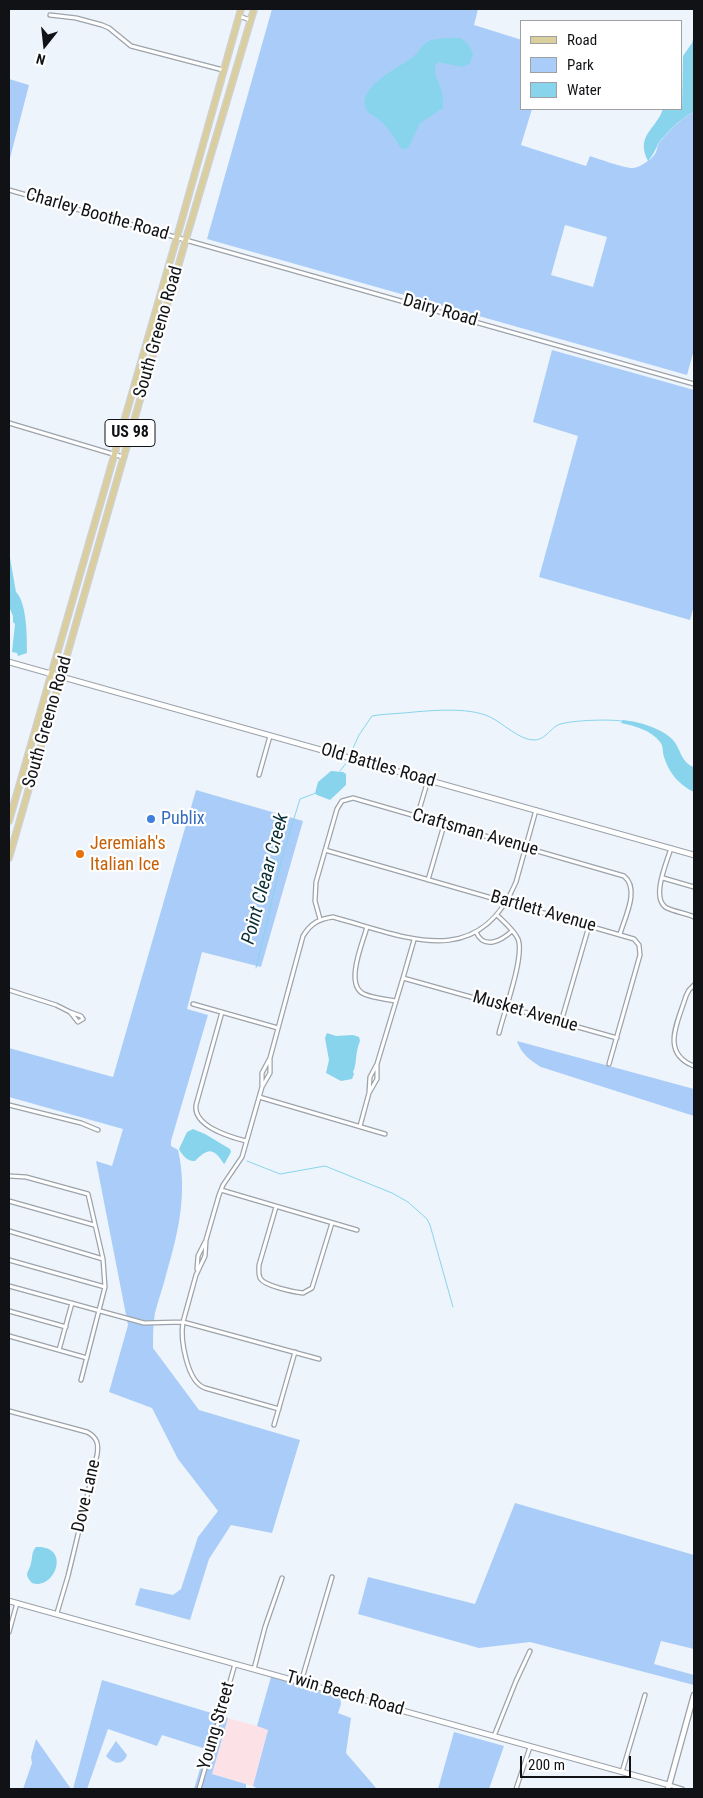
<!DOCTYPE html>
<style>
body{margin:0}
#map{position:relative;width:703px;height:1798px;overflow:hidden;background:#eef4fb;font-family:"Roboto Condensed",sans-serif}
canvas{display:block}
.frame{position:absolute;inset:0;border:10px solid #101215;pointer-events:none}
.legend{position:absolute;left:520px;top:20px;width:162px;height:90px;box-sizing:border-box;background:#fff;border:1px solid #9fa0a1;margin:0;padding:6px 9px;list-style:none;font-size:15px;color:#101215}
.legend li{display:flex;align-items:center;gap:10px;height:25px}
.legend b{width:25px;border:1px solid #9fa0a1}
.north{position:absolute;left:20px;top:20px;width:50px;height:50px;-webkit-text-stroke:4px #fff;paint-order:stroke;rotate:196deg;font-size:14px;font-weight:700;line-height:20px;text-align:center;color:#101215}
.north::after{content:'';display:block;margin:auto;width:18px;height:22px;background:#101215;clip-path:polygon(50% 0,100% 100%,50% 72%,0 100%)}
.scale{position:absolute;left:520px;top:1756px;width:111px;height:22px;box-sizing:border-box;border:2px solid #101215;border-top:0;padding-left:6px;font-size:15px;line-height:18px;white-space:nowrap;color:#101215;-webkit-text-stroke:4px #fff;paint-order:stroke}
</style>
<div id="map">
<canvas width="703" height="1798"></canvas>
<div class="frame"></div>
<ul class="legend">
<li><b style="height:6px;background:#dbce9d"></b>Road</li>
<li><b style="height:14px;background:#a9cdf8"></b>Park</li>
<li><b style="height:14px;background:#87d4ec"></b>Water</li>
</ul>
<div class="north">N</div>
<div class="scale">200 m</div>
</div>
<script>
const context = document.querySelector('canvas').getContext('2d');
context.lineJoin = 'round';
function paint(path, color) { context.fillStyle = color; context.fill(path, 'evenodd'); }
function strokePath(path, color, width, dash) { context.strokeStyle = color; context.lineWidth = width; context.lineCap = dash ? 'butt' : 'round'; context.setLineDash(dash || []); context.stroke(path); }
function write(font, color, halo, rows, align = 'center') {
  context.font = font + ' "Roboto Condensed",sans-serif'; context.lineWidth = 4.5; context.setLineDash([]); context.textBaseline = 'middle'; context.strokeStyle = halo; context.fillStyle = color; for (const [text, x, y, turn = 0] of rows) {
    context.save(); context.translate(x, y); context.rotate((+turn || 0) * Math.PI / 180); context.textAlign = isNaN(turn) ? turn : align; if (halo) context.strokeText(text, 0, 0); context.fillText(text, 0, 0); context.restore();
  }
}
paint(new Path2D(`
 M228,1718L268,1729L253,1786L212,1774Z`), '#fce2e6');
paint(new Path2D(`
 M272,9H478L474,25L522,40V109H532L521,145L586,166L590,156C599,159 624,168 632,168C639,168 651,160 655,154C657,151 657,146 659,143C666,134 684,115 694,112V350L687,375L207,239ZM565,225L607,237L593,287L551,275Z
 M9,79L29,85L9,162Z
 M552,350L694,390V606L690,620L539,577L578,436L533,422Z
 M196,790L303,821L261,967L202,952L187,1009L208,1015L171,1141V1146L178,1150C188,1193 178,1234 166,1275C163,1288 158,1300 155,1313C153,1324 153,1336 153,1348L199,1410L300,1440L272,1533L231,1525L209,1559L190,1620L135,1605L140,1588L173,1595L181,1589L198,1537L218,1511L178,1459L152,1408L109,1392L128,1325L96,1161L112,1166L123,1129L9,1097V1048L113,1077Z
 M517,1041L694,1089V1116L541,1067C530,1060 521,1054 517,1041Z
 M515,1503L694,1555V1649L661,1641L654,1664L694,1675V1685L530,1642L479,1648L358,1614L368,1577L475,1604Z
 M271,1677L340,1696L341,1704L338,1713L351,1718L346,1753L377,1789H258L253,1786L268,1730L257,1726Z
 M102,1680L228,1718L212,1774L246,1784V1789H194L206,1749L162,1735L157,1746L108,1729L87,1789H73Z
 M454,1732L504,1746L489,1789H438Z
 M36,1739L71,1789H23L32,1763L31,1757Z
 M116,1741L127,1755C123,1766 113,1764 106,1756Z`), '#a9cdf8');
paint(new Path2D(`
 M694,34V112C684,115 664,135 658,144C655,151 653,155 648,161C635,135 656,130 663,109H682L683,56L692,43Z
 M446,38H461L469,45L473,54L470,63L463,67L438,62L435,66C434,76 437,78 440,86C443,93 443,101 443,108L420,123L408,148L402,149C394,139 389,126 378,119C373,115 367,113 365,106C360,85 401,67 414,56C419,52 422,45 427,42C431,39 440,39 446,38Z
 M9,552L16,592C27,603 27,637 27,653L18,656L17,653L12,652L15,624L13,622V616L9,607Z
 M622,720C637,721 662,728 673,740C681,749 681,763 694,767V792C679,785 669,773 664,757C662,751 664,747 660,742C651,730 635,726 621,723Z
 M331,771L343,772L346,774V785L330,800L317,795L315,793L318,782Z
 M327,1033L336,1036L353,1035L359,1037L360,1041C355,1052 357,1065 353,1072L354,1074L352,1079L341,1081L326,1073L329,1060L325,1038Z
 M193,1129L205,1134L230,1149L231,1152L225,1163L224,1164C213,1147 208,1148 195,1161C188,1162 182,1155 179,1149L187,1132Z
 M36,1547C72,1545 55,1591 32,1583C23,1573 29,1573 31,1563C33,1556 31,1553 36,1547Z`), '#87d4ec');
strokePath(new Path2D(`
 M350,755L359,735L372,716C382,714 392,714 403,713C427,711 467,706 490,717C503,723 519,740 534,740C544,740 549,731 556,726C565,720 610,719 621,721
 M340,771L347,762
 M256,968L283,854L300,799L316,793
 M247,1161L280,1174L325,1166L392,1193L408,1202L427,1219L430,1225L453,1307`), '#87d4ec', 1);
const minor = new Path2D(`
 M50,15L76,18L102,25L109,28L131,46L223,70
 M239,16L250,20
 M9,190L694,384
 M9,423L123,457
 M259,775L270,736
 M417,817L428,780
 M671,848C667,862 650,899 667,908C675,912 686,913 694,917
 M325,850L634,939L639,945L640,955L609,1064
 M663,878L694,887
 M428,880L444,825
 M497,915C504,922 514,930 518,939C525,956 504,1012 499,1033
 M320,919L315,901L316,882L337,809L342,801L353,798L624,876C640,889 625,917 620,934
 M367,927C363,942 344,985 364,994C373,998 385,999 395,1001
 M476,932C484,950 501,941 512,931
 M403,978L414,940
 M694,985L689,990L686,996C678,1022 660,1053 694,1066
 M9,990L56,1005L70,1012
 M193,1004L278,1028
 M70,1012L81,1016L83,1019L78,1022Z
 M222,1012L196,1105C193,1126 230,1137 246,1141
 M561,1022L589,926
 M377,1064L370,1077L369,1093L377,1079V1064L403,978L617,1038
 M262,1087V1073L270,1058L303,936C311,923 319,919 333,917C404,936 478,973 516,882L536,810
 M259,1097L385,1134
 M9,1105L81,1123L98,1130
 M360,1126L369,1093
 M9,1176L26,1177L88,1194L103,1259L105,1287L81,1380
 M221,1190L357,1230
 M9,1201L94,1225
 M276,1207L259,1265C259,1270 258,1273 260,1278C264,1286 294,1292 303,1293L312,1288L332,1223
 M9,1231L103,1259
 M9,1260L105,1287
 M197,1269L198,1256L205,1242
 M9,1286L144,1323L183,1322L196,1275L205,1256L206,1240L219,1195L223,1185L242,1157L262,1087L270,1073V1059
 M9,1311L66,1327
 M9,1336L87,1358
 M59,1350L72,1303
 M279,1409L205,1388C187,1382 180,1339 183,1322L319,1359
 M9,1411L87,1432C97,1437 99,1444 97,1455L68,1576L57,1613
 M274,1425L295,1352
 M9,1632L17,1603
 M254,1669L265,1627L282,1578
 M301,1682L332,1577
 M494,1736L516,1681L530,1651
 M622,1772L645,1695
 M669,1785L682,1789
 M199,1789L235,1664
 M516,1789L530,1747`);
const tertiary = new Path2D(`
 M9,662L694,855
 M9,1601L669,1785
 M668,1789L694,1695`);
const primary = new Path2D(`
 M9,821L177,237L241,9
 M9,858L186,239L254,9`);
strokePath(minor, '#9da3aa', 5.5);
strokePath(tertiary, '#9da3aa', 7);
strokePath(primary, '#cfd0d0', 8);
strokePath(minor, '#fff', 3);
strokePath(tertiary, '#fff', 4.5);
strokePath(primary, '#dbce9d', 5);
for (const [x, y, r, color] of [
 [151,819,5,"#3f7fe0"],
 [80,854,5,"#e8710a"]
]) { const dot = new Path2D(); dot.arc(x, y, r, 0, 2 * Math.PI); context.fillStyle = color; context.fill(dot); strokePath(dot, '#fff', 2); }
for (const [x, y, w] of [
 [130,433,50]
]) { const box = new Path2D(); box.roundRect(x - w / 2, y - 13.5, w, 27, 4); context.fillStyle = '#fff'; context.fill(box); strokePath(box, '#101215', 1); }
write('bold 16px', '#101215', null, [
 ["US 98",130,433]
]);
write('18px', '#101215', '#fff', [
 ["Charley Boothe Road",97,215,16],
 ["Dairy Road",440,311,16],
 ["South Greeno Road",159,332,-74],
 ["South Greeno Road",48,722,-74],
 ["Old Battles Road",378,766,16],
 ["Craftsman Avenue",475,833,16],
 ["Bartlett Avenue",543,912,16],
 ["Musket Avenue",525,1012,16],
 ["Dove Lane",87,1496,-77],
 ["Twin Beech Road",345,1694,16],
 ["Young Street",217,1726,-74]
]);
write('18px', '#366cbe', '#fff', [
 ["Publix",161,819]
], 'left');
write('18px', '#c56008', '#fff', [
 ["Jeremiah's",90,844],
 ["Italian Ice",90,865]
], 'left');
write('italic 19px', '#082e38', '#fff', [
 ["Point Cleaar Creek",266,879,-75]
]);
</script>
